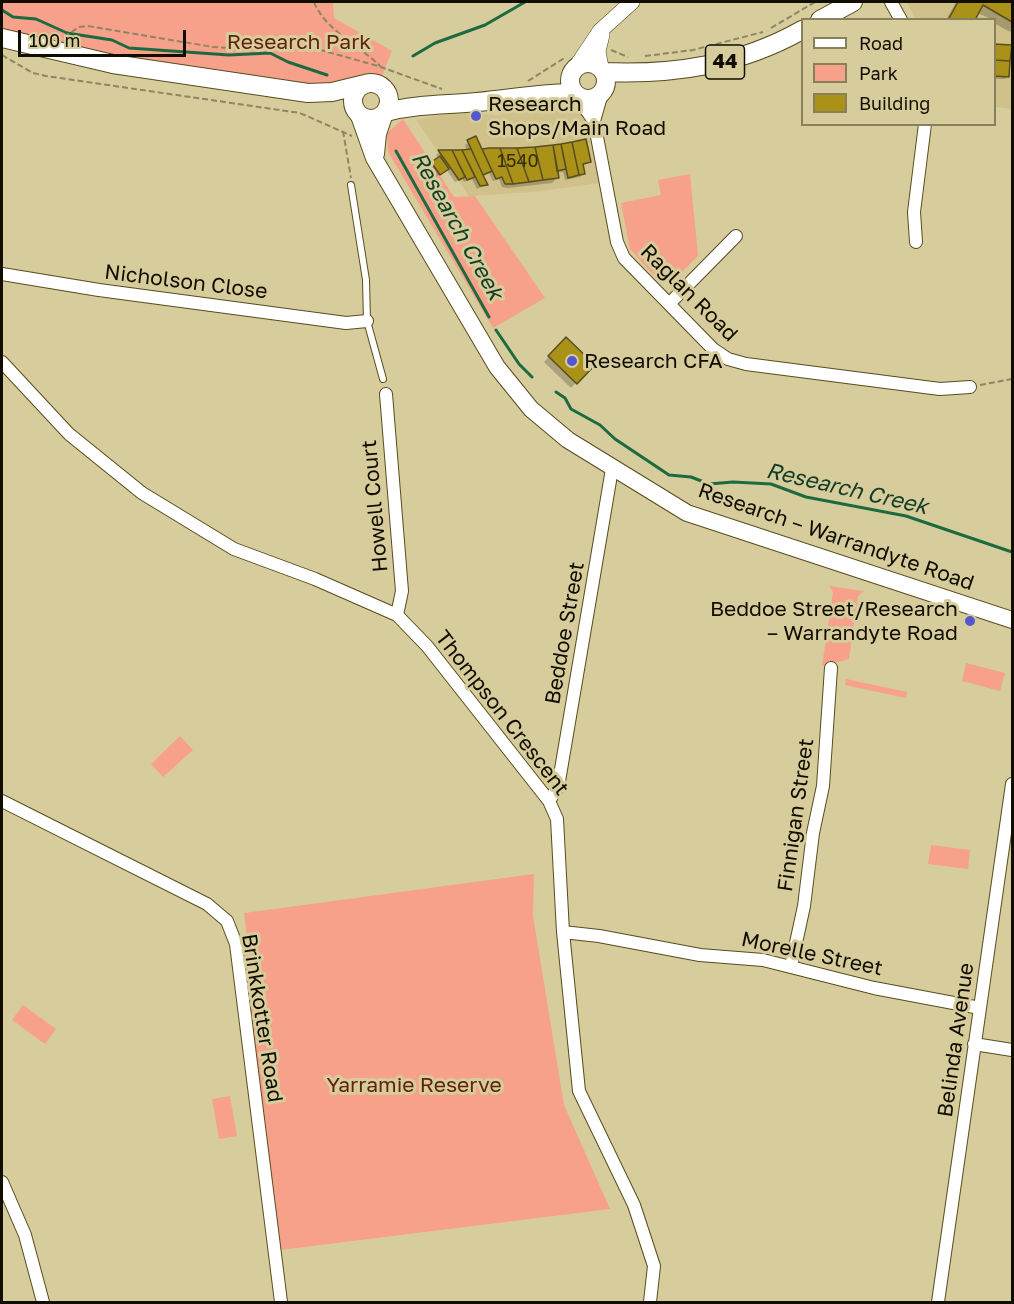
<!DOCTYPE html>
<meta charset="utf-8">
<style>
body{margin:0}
#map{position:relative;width:1014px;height:1304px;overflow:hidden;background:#d7cc9b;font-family:"Golos Text",sans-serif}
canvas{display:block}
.frame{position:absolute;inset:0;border:3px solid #110d00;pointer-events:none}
.legend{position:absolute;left:801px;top:18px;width:195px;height:108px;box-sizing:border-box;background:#d7cc9b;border:2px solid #88805d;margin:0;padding:8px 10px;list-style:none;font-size:18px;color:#110d00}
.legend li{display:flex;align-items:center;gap:12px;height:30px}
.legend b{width:30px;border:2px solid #88805d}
.scale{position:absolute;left:18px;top:30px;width:168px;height:27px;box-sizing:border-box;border:3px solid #110d00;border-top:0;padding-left:8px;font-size:18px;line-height:21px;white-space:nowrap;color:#110d00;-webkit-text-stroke:4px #d7cc9b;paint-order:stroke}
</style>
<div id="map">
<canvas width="1014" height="1304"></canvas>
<div class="frame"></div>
<ul class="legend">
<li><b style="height:8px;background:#fff"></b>Road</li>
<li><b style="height:16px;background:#f7a18a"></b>Park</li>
<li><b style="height:16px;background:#aa9118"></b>Building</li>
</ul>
<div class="scale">100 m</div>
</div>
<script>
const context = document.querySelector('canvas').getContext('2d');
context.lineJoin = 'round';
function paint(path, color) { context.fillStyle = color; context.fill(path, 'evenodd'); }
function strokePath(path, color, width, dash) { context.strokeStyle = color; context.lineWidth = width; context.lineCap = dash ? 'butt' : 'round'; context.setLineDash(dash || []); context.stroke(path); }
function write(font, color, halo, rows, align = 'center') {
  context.font = font + ' "Golos Text",sans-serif'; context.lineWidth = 6; context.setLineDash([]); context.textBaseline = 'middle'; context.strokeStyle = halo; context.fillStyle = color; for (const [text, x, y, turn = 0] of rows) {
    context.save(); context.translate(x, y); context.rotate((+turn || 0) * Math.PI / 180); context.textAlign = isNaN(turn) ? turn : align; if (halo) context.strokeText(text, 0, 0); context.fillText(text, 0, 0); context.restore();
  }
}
paint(new Path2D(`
 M907,2H1012V109L995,107L994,20L915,19Z
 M569,104L585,113L600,183L533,192L469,196L416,120L451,113L499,115L536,105Z`), '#cfc189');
paint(new Path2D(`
 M2,2H333L334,18L392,51L381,78L367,77L348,84L313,86L130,59L2,29Z
 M403,119L454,197L475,196L545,298L493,328L388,152L387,133Z
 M690,174L698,256L672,282L659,281L630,249L621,203L661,195L658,180Z
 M829,586L864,591L858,596L849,659L822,666L833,592Z
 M966,663L1005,673L1000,691L962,681Z
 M846,679L907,692L906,698L845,685Z
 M180,736L193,750L163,777L151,764Z
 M931,845L970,850L968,869L928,864Z
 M534,874L533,916L564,1105L610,1209L280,1250L241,944L248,946L244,913Z
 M23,1005L56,1029L45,1044L12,1020Z
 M230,1096L237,1136L219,1139L212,1099Z`), '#f7a18a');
paint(new Path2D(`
 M956,2H1012V29L1010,32L994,23V20L977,13L973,20H946Z
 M994,45L1008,76L1005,79H994Z
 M475,138L481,150L553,147L585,141L590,162L582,166L584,174L580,177L565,180L563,172L556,173L557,178L552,183L508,188L502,187L499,179L493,181L489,173L482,176L486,185L477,189L472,179L464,182L462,179L455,182L446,169L436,177L429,166L439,158L436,155L439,152L467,151L465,145Z
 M566,339L593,365L571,388L544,362Z`), '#0003');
strokePath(new Path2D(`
 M2,10L13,17L36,19L67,33L112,40L129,48L229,55L270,53L288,62L327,75
 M413,56L435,43L485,25L525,2
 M396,151L489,317
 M496,330L519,364L532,377
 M556,392L565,398L571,409L600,425L615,439L669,475L691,477L709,484L733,482L771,484L806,497L906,516L1012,552`), '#1c6b40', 3);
const building = new Path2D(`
 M958,2H1012V22L983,5L975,20H948Z
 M994,44L1012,45L1010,61L994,60Z
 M994,60L1010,61L1009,77L994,76Z
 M476,136L492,171L483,175L467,140Z
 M586,139L591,162L583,164L585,174L579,175L572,142Z
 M572,142L579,175L568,178L561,144Z
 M561,144L566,169L557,171L553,145Z
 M553,145L559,178L543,180L535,147Z
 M535,147L543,180L529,182L517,148Z
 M489,148H500L513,184H505L502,177L496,179L482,149Z
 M500,148H517L529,182L513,184Z
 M471,149L483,175L488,185L480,186L462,150Z
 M438,150H452L465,177L459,180Z
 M452,150H462L475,177L467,180Z
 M440,156L449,169L440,175L431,162Z
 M566,337L595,365L577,384L548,356Z`);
paint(building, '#aa9118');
strokePath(building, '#584e21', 1.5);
const service = new Path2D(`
 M351,185L366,280L367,321L383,379`);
const minor = new Path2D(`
 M891,2L901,20
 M576,96L594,121L617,242L624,258L713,349L728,359L746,364L940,389L970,387
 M594,121L602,93
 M916,242L914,212L925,124
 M2,274L99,290L346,323L367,321
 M669,304L736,236
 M2,362L69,434L142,493L234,549L315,579L397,615L427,646L549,801L557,819L563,932L579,1091L634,1205L654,1266L650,1302
 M386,394L402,591L397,615
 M2,801L207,904L227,921L236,944L281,1302
 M549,801L558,787L612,469
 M563,932L599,936L700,955L763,960L874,988L980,1008
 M791,966L804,906L813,833L823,786L831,668
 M974,1044L1012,1050
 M2,1182L25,1235L43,1302
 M938,1302L1012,784`);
const tertiary = new Path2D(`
 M576,67L600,31L632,2
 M601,68L598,51L602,35`);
const secondary = new Path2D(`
 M358,113L374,158L497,367L531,409L568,440L687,513L1012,620
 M376,154L378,134L385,113`);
const primary = new Path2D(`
 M820,20L853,2
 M2,38L113,64L308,93L332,92L365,84
 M570 81a18 18 0 1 1 36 0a18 18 0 1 1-36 0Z
 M604,72C674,75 740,65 802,30
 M353 101a18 18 0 1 1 36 0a18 18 0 1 1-36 0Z
 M386,112C417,104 445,105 477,102C510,99 541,93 574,93`);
strokePath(service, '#574c1f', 8);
strokePath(minor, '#574c1f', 14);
strokePath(tertiary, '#574c1f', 16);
strokePath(secondary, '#574c1f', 18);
strokePath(primary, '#574c1f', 20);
strokePath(new Path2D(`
 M314,2C325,30 359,45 380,66
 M771,28L815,2
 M64,37L79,27L88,26L213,47L247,49L303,45L378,66L442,89
 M611,50L628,57
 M2,55L33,73L46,76L300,113L352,136
 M645,56L693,50L763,32
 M528,81L566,57
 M343,131L351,178
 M980,385L1012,379`), '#8e8562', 2, [6, 3]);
strokePath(service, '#fff', 6);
strokePath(minor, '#fff', 12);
strokePath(tertiary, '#fff', 15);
strokePath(secondary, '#fff', 16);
strokePath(primary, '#fff', 18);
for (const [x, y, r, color] of [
 [476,116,6,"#5358cf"],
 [572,361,6,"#5358cf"],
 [970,621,6,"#5358cf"]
]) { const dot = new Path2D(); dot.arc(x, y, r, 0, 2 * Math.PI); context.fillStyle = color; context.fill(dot); strokePath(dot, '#d7cc9b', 2); }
write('18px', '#372e06', null, [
 ["1540",518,161]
]);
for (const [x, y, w] of [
 [725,62,39]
]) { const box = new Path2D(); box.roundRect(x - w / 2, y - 17, w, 34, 4.5); context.fillStyle = '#d7cc9b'; context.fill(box); strokePath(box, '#110d00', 1.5); }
write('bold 20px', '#110d00', null, [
 ["44",725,62]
]);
write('21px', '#612210', '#d7cc9b', [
 ["Research Park",299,42],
 ["Yarramie Reserve",414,1085]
]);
write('21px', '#110d00', '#d7cc9b', [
 ["Research",488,104],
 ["Shops/Main Road",488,128],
 ["Research CFA",584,361],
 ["Beddoe Street/Research",958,609,"right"],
 ["– Warrandyte Road",958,633,"right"]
], 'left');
write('21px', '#110d00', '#d7cc9b', [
 ["Nicholson Close",186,282,7],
 ["Raglan Road",689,293,45],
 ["Howell Court",375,506,-95],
 ["Research – Warrandyte Road",836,537,19],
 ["Beddoe Street",565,633,-80],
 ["Thompson Crescent",502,713,52],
 ["Finnigan Street",796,815,-82],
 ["Morelle Street",812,954,12],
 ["Brinkkotter Road",262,1018,81],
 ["Belinda Avenue",956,1040,-82]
]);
write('italic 22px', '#123d26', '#d7cc9b', [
 ["Research Creek",457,226,61],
 ["Research Creek",847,489,13]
]);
</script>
